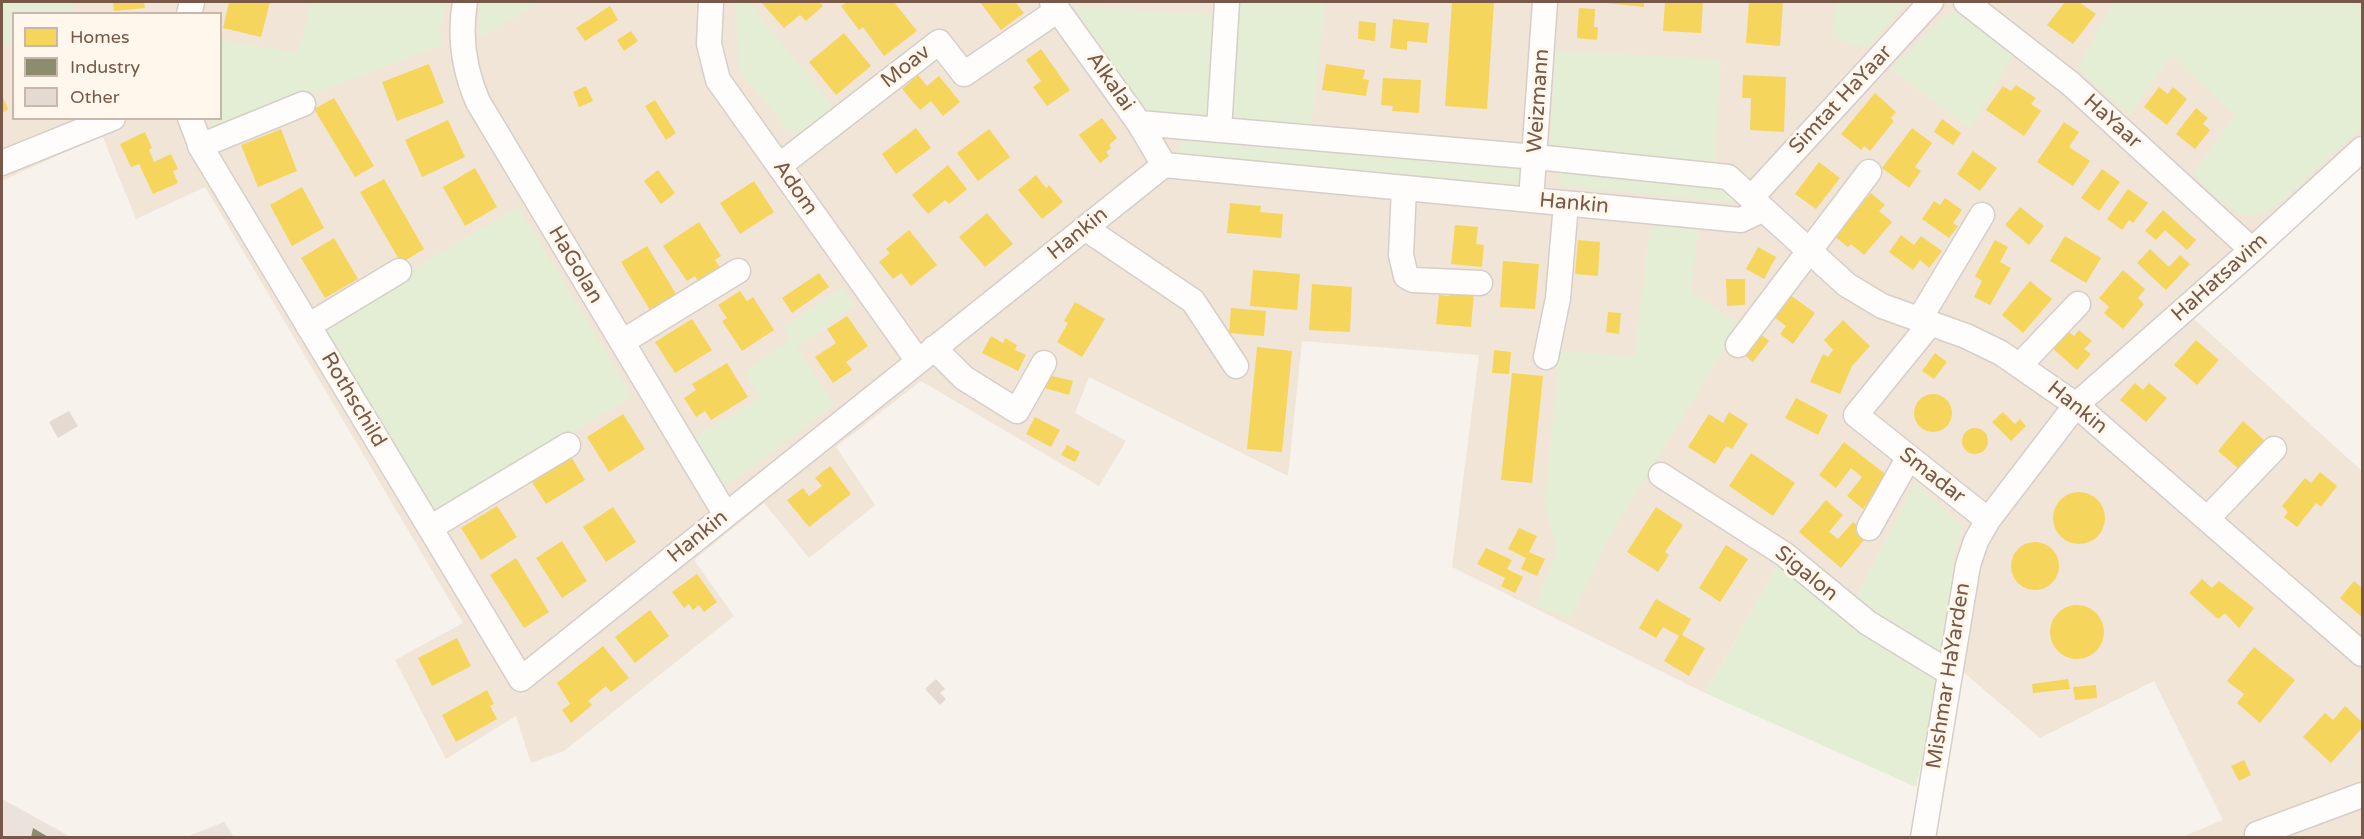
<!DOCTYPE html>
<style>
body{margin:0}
#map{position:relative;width:2364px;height:839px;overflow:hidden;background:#f7f2eb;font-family:"Varela Round",sans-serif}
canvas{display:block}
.frame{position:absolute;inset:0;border:3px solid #775849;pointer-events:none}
.legend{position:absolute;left:12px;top:12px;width:210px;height:108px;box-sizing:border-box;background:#fff7ec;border:2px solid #c9b7ab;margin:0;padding:8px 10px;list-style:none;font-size:18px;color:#775849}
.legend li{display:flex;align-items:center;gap:12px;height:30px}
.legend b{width:30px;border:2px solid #c9b7ab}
</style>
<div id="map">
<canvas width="2364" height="839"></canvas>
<div class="frame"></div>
<ul class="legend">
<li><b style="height:16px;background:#f6d55c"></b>Homes</li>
<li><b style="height:16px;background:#8c8c6e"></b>Industry</li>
<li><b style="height:16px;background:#e4dad2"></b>Other</li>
</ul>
</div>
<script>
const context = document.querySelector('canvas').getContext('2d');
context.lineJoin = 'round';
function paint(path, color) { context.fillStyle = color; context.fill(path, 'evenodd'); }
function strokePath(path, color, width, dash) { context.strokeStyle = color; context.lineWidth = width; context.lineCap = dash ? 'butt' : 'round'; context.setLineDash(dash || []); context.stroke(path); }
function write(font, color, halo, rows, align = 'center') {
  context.font = font + ' "Varela Round",sans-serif'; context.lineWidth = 6; context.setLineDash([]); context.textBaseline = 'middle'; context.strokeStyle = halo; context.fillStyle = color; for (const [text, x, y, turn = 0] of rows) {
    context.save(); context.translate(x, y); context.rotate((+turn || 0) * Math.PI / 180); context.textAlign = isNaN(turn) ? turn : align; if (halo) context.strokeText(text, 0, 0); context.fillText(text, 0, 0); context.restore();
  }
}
paint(new Path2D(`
 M2,2H2362V162L2192,317L2362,471V837H2182L2223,820L2154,681L2040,738L1945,656L1954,553L1963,527L1915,483L1848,614L1778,565L1705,693L1452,567L1479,355L1302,341L1288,476L1089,377L1075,413L1126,441L1099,486L921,381L836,447L875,505L809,558L764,503L694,560L734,616L564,751L531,763L516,716L446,759L395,660L463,623L205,187L136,219L102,135L2,181ZM14,14H220V118H14Z`), '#f1e5d8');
paint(new Path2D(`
 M2,799L71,837H2Z
 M224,822L234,837H186Z`), '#ebe2db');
paint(new Path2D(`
 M2,2H73L74,13L14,14L13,45L2,47Z
 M310,2H447L440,28L442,45L212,131L211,119L220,118L221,40L299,53Z
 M480,2H540L479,38Z
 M735,2H748L835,108L802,134L794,136L743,76L739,66Z
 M1239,2H1325L1311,126L1230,118Z
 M1836,2H1906L1868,48L1832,38Z
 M2108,2H2352L2362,9V127L2276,206C2238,231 2221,199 2193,174L2235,115L2171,55L2130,115L2077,68L2112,6Z
 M1073,6L1214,15L1212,123L1148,116Z
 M1954,12L1963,15L2014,54L1970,129L1891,69L1945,15Z
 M1556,50L1721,60L1715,161L1550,150Z
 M1183,134L1524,164L1522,184L1177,155Z
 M1555,167L1727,184L1733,203L1561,185Z
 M518,206L632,396L436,514L322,324Z
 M1650,225L1698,230L1691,292L1740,324L1608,539L1571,619L1535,605L1557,552L1545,505L1559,351L1635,356Z
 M842,287L856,305L797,348L834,405L737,479L729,483L721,480L695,437L761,397L744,372L791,339L784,328Z
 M1915,482L1963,527L1954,553L1945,657L1916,787L1705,693L1778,565L1848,614Z`), '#e4eed5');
paint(new Path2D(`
 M113,2H144L145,8L114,11Z
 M229,2H270L261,37L223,28Z
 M761,2H819L823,6L806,21L800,15L784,28Z
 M847,2H894L917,31L884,56L863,27L859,30L841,6Z
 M980,2H1015L1024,13L1001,30Z
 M1452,2H1494L1487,109L1445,106Z
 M1595,2H1644V7Z
 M1665,2H1703L1701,33L1663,31Z
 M1749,2H1783L1780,46L1746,43Z
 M2065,2H2079L2096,14L2073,44L2047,25Z
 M610,6L618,20L585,41L576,28Z
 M1579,8L1595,9L1594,27H1598L1597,40L1577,38Z
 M1393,19L1429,23L1427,43L1407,41V50L1390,48Z
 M1359,21L1376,23L1375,41L1358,39Z
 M631,31L638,41L624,51L617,40Z
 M844,33L871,66L836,95L809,62Z
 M1041,49L1070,90L1047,106L1033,87L1041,81L1026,60Z
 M429,64L444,103L397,121L382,82Z
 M1326,64L1365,70L1363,79L1369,80L1366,96L1322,90Z
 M918,75L927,86L939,76L960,102L943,116L931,101L920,110L902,89Z
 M1743,75L1786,77L1784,132L1750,130L1751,98H1742Z
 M1383,78L1421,80L1419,113L1392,111L1393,106L1381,105Z
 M2016,85L2036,98L2031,104L2041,111L2024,136L1986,110L2003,86L2011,91Z
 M586,86L593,101L579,107L573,92Z
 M2159,87L2168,94L2173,87L2187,99L2167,125L2144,107Z
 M1875,93L1896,112L1891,118L1894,121L1870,151L1864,146L1861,150L1841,134Z
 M2,95L8,109L2,113Z
 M334,98L374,166L355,177L314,109Z
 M655,100L676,133L666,140L645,106Z
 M2196,108L2208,118L2203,124L2210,130L2195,149L2176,134Z
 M1102,118L1117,138L1109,145L1111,148L1106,152L1109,156L1100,163L1079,135Z
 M1942,119L1961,133L1953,145L1934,132Z
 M448,120L465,157L422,177L405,140Z
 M2064,122L2079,132L2069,147L2090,161L2073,186L2037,162Z
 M916,128L931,148L896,174L882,154Z
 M1912,128L1932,143L1915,167L1921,171L1909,188L1882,168Z
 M281,129L297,171L258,187L241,145Z
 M989,129L1010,157L978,181L957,153Z
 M145,132L152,148L149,150L154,162L171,154L178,169L173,171L178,183L153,194L139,164L131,167L120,144Z
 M1973,151L1997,168L1980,191L1957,174Z
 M1819,162L1840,178L1816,209L1795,194Z
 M948,165L967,189L949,204L945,200L928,214L912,195Z
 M475,168L497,207L465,226L443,187Z
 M2102,169L2120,182L2099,211L2081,198Z
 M658,170L675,193L661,204L644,181Z
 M1036,175L1046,188L1049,185L1063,202L1042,219L1018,190Z
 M384,179L424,249L401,263L360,192Z
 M754,181L774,212L740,234L720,203Z
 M302,187L324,228L292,246L270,205Z
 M2128,189L2148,203L2133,223L2129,220L2122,230L2107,219Z
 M1871,193L1885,205L1879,211L1892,222L1864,255L1851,244L1848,247L1834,236Z
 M1945,198L1962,210L1953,223L1958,226L1949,238L1922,219L1934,201L1940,205Z
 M1230,203L1261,206L1260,212L1283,214L1281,238L1227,233Z
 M2020,207L2044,226L2029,245L2005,225Z
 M2163,210L2196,240L2187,250L2165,230L2156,240L2145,231Z
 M987,213L1013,244L985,267L959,237Z
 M699,222L721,256L715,260L722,270L700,285L695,276L687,281L663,246Z
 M1455,225L1478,227L1476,244L1484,245L1482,267L1451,264Z
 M909,230L937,265L911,286L901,273L893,279L879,262L890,253L886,249Z
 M1901,235L1914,245L1921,236L1942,251L1929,268L1920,260L1913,270L1889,252Z
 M2065,236L2101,258L2086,283L2050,261Z
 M334,238L358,279L325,298L301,258Z
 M1578,240L1600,242L1598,276L1575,274Z
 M1995,240L2008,247L2000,262L2011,268L1990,305L1974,297L1982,281L1975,276Z
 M647,246L676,294L650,310L621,262Z
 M1758,247L1776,257L1764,279L1746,269Z
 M2150,249L2169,267L2180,255L2190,264L2166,290L2137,263Z
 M1503,261L1539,264L1535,309L1500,307Z
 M1253,270L1300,274L1297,310L1250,306Z
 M2123,270L2145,289L2138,298L2144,304L2123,329L2104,313L2109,307L2099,298Z
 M819,273L829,287L792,313L782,298Z
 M1726,279H1745V305L1727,306Z
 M2030,281L2052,299L2023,333L2002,315Z
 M1312,284L1352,287L1350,332L1309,330Z
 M1450,290L1474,292L1471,327L1436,324L1439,295L1449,296Z
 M740,291L747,301L753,297L774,330L742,351L722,321L727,318L718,305Z
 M1786,292L1815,313L1793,344L1780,334L1786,326L1769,313Z
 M1075,302L1105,319L1082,357L1057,342L1068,323L1064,321Z
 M1231,308L1266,311L1264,336L1229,333Z
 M1608,312L1621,313L1619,334L1606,332Z
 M847,316L868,346L846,362L852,370L833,383L815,357L836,343L827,329Z
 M692,319L712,350L675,373L655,342Z
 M1843,320L1870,346L1852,366L1840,394L1810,382L1823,354L1828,357L1833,350L1824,340Z
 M2064,328L2074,336L2079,330L2092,341L2084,349L2091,354L2077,370L2049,345Z
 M1757,331L1769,341L1753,362L1741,352Z
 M991,336L1003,343L1005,338L1017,345L1015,350L1026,355L1018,371L982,353Z
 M2196,340L2219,360L2197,385L2174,365Z
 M1257,347L1292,351L1282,452L1247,449Z
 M1494,350L1511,352L1509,374L1492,373Z
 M1935,353L1947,362L1934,379L1922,371Z
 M727,363L748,397L711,420L705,411L696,417L684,398L696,390L692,384Z
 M1512,373L1543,376L1532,483L1501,480Z
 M1044,374L1073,381L1069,395L1041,387Z
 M2135,383L2143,390L2149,383L2167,398L2146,422L2120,400Z
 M1914 413a19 19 0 1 1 38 0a19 19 0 1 1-38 0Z
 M1796,398L1828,415L1818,435L1785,418Z
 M1729,412L1748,424L1732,449L1726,446L1715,464L1688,447L1709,414L1723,423Z
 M2003,412L2015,424L2020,419L2026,426L2011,441L1992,422Z
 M623,414L645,449L609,472L587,437Z
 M1035,417L1060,430L1051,447L1026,434Z
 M2243,421L2264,440L2239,469L2218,451Z
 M1962 441a13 13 0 1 1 26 0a13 13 0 1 1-26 0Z
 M1844,442L1888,476L1863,509L1847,496L1862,477L1851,468L1836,488L1819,475Z
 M1067,445L1080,452L1075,462L1061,455Z
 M1751,453L1795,483L1773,516L1729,486Z
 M570,455L585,480L546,504L530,479Z
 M830,466L851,494L809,527L787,500L803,488L809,496L822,486L815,478Z
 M2320,472L2337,486L2321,507L2316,503L2297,527L2284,517L2288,512L2282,506L2305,478L2311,483Z
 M2053 518a26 26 0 1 1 52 0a26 26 0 1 1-52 0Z
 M1826,500L1843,515L1829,532L1838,539L1853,522L1868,535L1841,568L1799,532Z
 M497,506L517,537L481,560L461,528Z
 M613,507L636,542L606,562L583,527Z
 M1656,507L1683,525L1665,552L1669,555L1658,572L1627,552Z
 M1519,528L1537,536L1529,552L1545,559L1537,576L1521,569L1526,558L1508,549Z
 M562,541L587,581L562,598L536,558Z
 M2011 566a24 24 0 1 1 48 0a24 24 0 1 1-48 0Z
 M1726,545L1748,559L1720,602L1699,588Z
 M1486,548L1512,560L1507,569L1523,577L1515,593L1501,586L1505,578L1477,564Z
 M516,558L549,612L524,628L490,575Z
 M697,574L717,602L704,612L699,605L693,610L689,604L684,608L672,592Z
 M2202,579L2212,588L2219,581L2254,608L2239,628L2225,613L2218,619L2189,593Z
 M2354,581L2362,588V617L2340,598Z
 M1656,599L1691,619L1682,635L1705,648L1689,676L1664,661L1679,636L1663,627L1656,638L1639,628Z
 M2050 632a27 27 0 1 1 54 0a27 27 0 1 1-54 0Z
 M650,610L669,636L635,663L615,637Z
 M457,638L471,666L432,686L418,658Z
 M603,646L629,678L611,692L606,686L588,701L592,705L571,723L562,710L570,704L557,683Z
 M2254,647L2295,680L2260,723L2237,703L2244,694L2227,681Z
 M2068,679L2070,689L2033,693L2032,684Z
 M2096,685L2097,698L2075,700L2073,687Z
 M487,690L494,704L490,706L497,719L456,742L442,715Z
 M2345,706L2362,722V728L2331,763L2303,737L2325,713L2333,720Z
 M2244,760L2251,775L2239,781L2231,766Z`), '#f6d55c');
paint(new Path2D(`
 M33,828L50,838H31Z`), '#8c8c6e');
paint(new Path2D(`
 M69,411L78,426L58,438L49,422Z
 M936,679L945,689L940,693L946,699L940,705L925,689Z`), '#e4dad2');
const minor = new Path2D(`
 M465,2C459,37 464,70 478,102L726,515
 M711,2L709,44L718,80L918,361
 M1052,2L1139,123L1164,165
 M1966,2L2071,84L2252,250
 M189,14L192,2
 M190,118L202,149L521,679L1164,165L1741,220L1762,210
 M1139,123L1536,157L1728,177L1847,285L1882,306L1966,336L2001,353L2076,405L2362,654
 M1219,130L1227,2
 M200,146L303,104
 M2,163L113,118
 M779,166L939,42L964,74L1058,10
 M1404,188L1401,255L1406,276L1413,280L1480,283
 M1751,198L1931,2
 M1531,200L1545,2
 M1085,228L1193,301L1236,366
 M1919,320L1982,215
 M1930,324L1856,415L1988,520L2076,405L2252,250L2362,149
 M308,326L399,271
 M622,342L738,271
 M1738,345L1869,172
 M934,348L964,378L1017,411L1044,363
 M1546,357L1558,298L1566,204
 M2020,365L2078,304
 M1661,475L1784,554L1868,623L1950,673
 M2207,519L2274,449
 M430,528L568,445
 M1869,528L1909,457
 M2257,834L2362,795
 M1923,838L1968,565L1976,541L1988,520`);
strokePath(minor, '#d6cec8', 27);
strokePath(minor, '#fefdfc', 24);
write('21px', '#775849', '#fff7ec', [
 ["Moav",906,67,-38],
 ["Alkalai",1110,82,55],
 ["Simtat HaYaar",1841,100,-47],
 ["Weizmann",1539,101,-86],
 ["HaYaar",2112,122,42],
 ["Adom",795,188,55],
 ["Hankin",1574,204,5],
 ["Hankin",1078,234,-39],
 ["HaGolan",575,265,59],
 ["HaHatsavim",2220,278,-42],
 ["Rothschild",353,400,59],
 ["Hankin",2077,408,39],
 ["Smadar",1932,476,38],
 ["Hankin",698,537,-39],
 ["Sigalon",1806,574,39],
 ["Mishmar HaYarden",1949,676,-81]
]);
</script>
